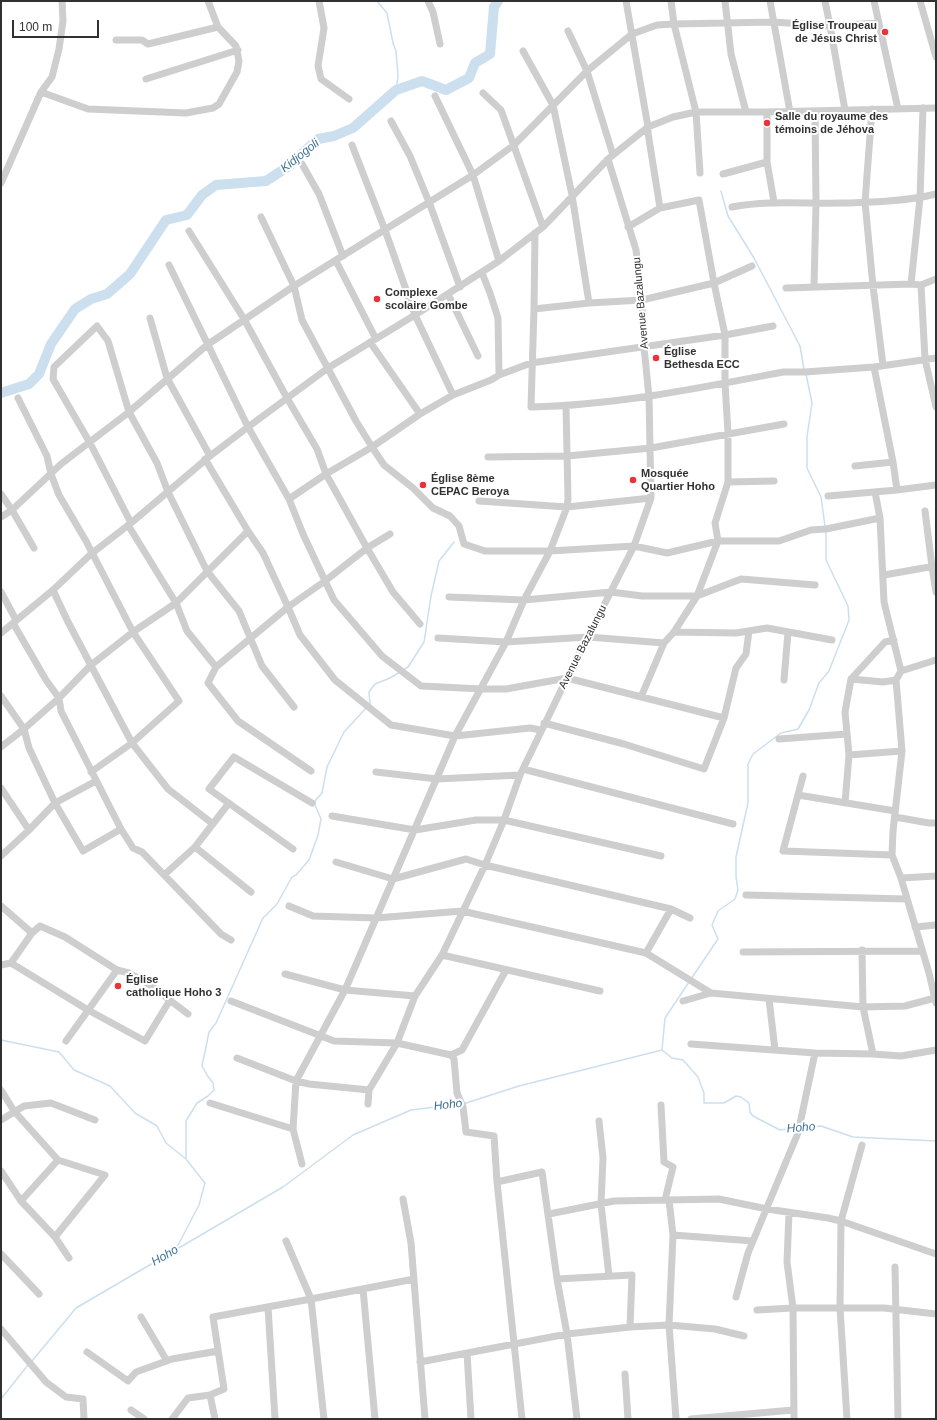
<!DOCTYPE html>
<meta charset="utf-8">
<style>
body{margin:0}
#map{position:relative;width:937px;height:1420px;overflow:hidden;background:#fff;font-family:Arial,sans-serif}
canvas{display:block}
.frame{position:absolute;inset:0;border:2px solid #313131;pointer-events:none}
.scale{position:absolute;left:12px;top:20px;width:87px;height:18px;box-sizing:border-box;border:2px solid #313131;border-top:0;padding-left:5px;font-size:12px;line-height:14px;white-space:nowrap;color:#313131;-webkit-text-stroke:3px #fff;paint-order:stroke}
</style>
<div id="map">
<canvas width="937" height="1420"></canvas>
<div class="frame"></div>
<div class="scale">100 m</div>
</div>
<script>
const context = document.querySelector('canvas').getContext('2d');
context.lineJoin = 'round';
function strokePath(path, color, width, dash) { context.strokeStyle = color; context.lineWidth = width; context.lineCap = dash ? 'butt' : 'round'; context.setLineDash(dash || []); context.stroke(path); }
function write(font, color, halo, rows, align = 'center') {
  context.font = font + ' Arial,sans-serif'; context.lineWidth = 4; context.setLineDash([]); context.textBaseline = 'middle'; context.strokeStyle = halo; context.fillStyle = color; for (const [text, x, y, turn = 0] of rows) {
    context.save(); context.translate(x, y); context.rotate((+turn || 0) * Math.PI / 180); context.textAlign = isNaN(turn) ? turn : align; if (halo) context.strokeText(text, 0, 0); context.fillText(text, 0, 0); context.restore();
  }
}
strokePath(new Path2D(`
 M377,1L387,13L393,43L396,51L398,76L396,90
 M721,191L728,216L754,258L800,346L804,369
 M806,374L812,403L807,437V468L821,497L825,526
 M403,670L408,667L424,642L431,596L439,561L454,542
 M370,704L369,692L375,684L390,678L400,672
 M691,979L718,939L712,925L718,911L735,899L738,890L736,877V857L748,803V764L753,754L781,733L798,729L809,710L819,683L829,671L849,620L848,606L826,560V532
 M1,1040L59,1052L74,1070L110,1086L135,1113L157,1126L166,1143L186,1159L205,1183L199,1205L176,1249
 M662,1050L665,1018L689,982
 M463,1104L519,1086L662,1050L672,1058L683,1060L698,1077L704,1093V1103H724L736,1096L741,1097L749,1103L750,1112L753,1116L780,1130L796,1128
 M802,1128L821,1126L853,1137L936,1141
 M186,1159V1121L197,1103L208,1096L214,1090L213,1083L207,1075L202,1066L209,1032L216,1023L263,918L277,904L292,877L296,875L309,860L318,835L321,819L315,805V801L322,793L327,767L344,732L366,708
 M32,1361L76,1308L283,1187L353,1135L411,1110L460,1104
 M1,1399L28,1365`), '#ccdfee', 1.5);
strokePath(new Path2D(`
 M1,393L29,384L39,374L51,344L75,309L91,299L107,294L130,274L166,220L187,215L202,195L216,185L266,181L289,166L318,139L334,136L353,128L396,90L422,81L446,90L469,78L475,63L490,54L494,7L498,1`), '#ccdfee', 10);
strokePath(new Path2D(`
 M319,1L324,28L318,66L321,79L349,99
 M428,1L433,12L440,44
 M626,1L648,127V133L660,208
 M671,1L674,24L696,112L700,173
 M725,1L731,54L746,112
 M770,1L790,112
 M825,1L830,26L845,110
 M874,1L898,109
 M920,1L936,57
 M568,31L587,71L613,155
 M116,40H142L148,44L218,27
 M523,51L553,105L572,195L589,303
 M146,79L238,50
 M41,92L88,109L186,113L213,108L219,104L237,72L239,61L236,46L218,27L208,1
 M483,93L501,110L543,227
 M435,96L473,175L499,261
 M872,109L865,202L873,286L883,365
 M767,112V162L774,202
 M391,121L410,156L429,202L460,287
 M352,145L385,230L415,315L453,395
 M302,164L319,194L343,256
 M723,174L767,162
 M1,183L41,92L52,77L59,49L63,21L62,1
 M732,207C769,200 805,204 842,203C857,203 872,202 888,201C904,200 920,198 936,194
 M261,217L294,286L302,320L356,421L372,447L384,465L413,488L433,508L450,516L459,526L464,544L485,551H550L634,546L667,553L718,541H779L811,530L826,529L880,518
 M628,227L660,208L699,200L714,283L725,335V383L728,433V482L715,523L718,541L697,596L674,632L664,643L641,697
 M189,231L244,319L287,398L317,449L326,474L367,548L393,592L420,624
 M535,233L534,309L531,407C616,405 700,388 783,372H805L874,367L936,358
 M336,261L376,339
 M169,265L248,427L289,499L303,534L334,600L382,656L421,686L482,689H506L567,678L724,718
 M482,273L490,293L498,318L499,375
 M911,284L920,198L923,108
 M921,285L925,359L936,407
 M814,287L816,203L815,111
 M786,288L911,284L921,285L936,279
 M448,294L478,356
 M534,309L589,303L642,300L714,283L752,266
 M150,318L167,378L210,456
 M370,342L420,414
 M874,367L893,462L897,490
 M18,398L47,456L51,474L59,495L86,541L133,632L179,701L132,743L91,772
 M488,457L567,456L651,448L784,424
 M205,459L248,531L263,553L288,607L216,667L208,683L238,721L311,771
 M855,466L893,462
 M728,482L774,481
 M875,492L880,518L884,602L901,671
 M1,494L12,510L34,548
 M828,496L897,490L936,485
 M289,499L326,474L372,447L420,414L453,395L491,380L499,375L531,363L725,335L773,326
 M479,501L567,507L651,498
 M925,511L932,567L936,592
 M1,517L12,510L61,464L129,412L207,345L294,286L473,175L514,145L587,71L632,34L657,25L674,24L774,22L830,26L879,23
 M131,523L90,443L53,379L54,367L97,326L108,341L129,412L157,463L168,492L207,571L239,611L262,666L294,707
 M128,525L176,603L187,631L216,667
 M390,534L367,548L325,581L288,607L300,635L335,680L391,725L455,736L530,728L541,730
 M884,575L935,566
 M53,590L67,620L132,743L168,789L213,824
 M1,592L16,620
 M449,597L524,600L611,592L642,596H697L741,579L815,585
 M13,623L46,680L59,698L61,711L121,829L133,848L142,852L221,934L231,940
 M674,632L736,633L767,628L832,640
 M1,633L53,590L91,554L131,523L210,456L248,427L328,368L415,315L499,261L543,227L608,159L648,127L673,117L696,112H767L936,108
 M438,638L506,642L588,637L664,643
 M936,660L901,671L896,680L902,751L893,831L892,855L901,878L929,973L936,1003
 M851,679L883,682L896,680
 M784,680L788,632
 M1,696L24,729L29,748L55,803L83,851L121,829
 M544,723L624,744L704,769L724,718L736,668L746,654L749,631
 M779,739L847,734
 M1,747L24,729L59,698L91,665L133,632L176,603L248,531
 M849,755L902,751
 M523,769L733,824
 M376,772L437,779L520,775
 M803,776L783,851L892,855
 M1,788L29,830
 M798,795L895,811
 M845,803L849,755L845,712L851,679L885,642L894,640
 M332,816L415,830L476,820H504L661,856
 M895,817L929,823H936
 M195,847L251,892
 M293,849L209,789L234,757L312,803
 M1,856L29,830L55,803L96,781
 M336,862L393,879L466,859L485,865L671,909L690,918
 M164,875L195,847L229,803
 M901,878L936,876
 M746,895L907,899
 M1,906L32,933
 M289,906L313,916L376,918L462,911L646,953L711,993L863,1007L905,1006L935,998
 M915,927L936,925
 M862,950L863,1007L873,1054
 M743,952L922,951
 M646,953L671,909
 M442,955L600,991
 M11,963L88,1010L145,1041L170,1000
 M1,965L11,963L32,933L40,926L65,937L117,970L129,973L150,985L188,1014
 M285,974L345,990L415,996
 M769,999L775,1050
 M231,1001L334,1041L397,1043L451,1055L454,1059L457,1093L463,1107L466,1132L494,1136L497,1182L522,1419
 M683,1001L711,993
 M66,1041L117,970
 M691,1044L815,1053L873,1054L901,1056L936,1050
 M451,1055L462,1050L506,970
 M237,1058L296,1081L309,1084L369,1090
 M1,1090L14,1111L58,1160L105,1175L55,1237
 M210,1103L293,1129
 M368,1104L369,1090L397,1043L415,996L442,955L485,865L504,820L520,775L567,678L634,546L651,498L649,397L644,347L642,300L636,250L608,159
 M661,1105L664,1162L673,1167L665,1200
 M1,1120L24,1106L51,1103L95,1120
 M599,1121L603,1158L601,1204L609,1276
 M302,1164L293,1129L296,1081L345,990L455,736L506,642L524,600L550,551L567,507L568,499L566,406
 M1,1171L21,1201L55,1237L69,1258
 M497,1182L542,1172L557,1279L567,1334L577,1419
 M403,1199L411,1243L425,1419
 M669,1200L673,1235L669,1325L676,1419
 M21,1201L58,1160
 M789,1213L787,1262L793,1308L794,1419
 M549,1214L614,1201L719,1199L767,1209L828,1218L841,1221L936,1254
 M673,1235L753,1241
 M286,1241L311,1299L324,1419
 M1,1254L39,1294
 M895,1267L898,1419
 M557,1279L632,1275L630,1327
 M363,1289L375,1419
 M736,1297L748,1253L798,1133L815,1053
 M268,1307L275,1419
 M757,1310L793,1308H884L936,1314
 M141,1317L167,1361
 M1,1329L46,1382L66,1397L83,1399L84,1419
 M87,1352L128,1381L136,1372L172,1359L218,1351
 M467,1353L471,1419
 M420,1362L567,1334L630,1327L669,1325L715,1329L744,1336
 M625,1374L628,1419
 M210,1395L215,1419
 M131,1410L144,1419
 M172,1419L188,1398L210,1395L224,1389L213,1317L311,1299L414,1279
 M691,1419L793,1410
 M847,1419L840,1308L841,1221L862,1145`), '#cecece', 7);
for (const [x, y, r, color] of [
 [885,32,4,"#e8333b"],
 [767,123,4,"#e8333b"],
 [377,299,4,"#e8333b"],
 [656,358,4,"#e8333b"],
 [633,480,4,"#e8333b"],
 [423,485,4,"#e8333b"],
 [118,986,4,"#e8333b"]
]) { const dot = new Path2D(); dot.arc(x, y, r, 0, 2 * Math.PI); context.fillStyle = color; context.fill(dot); strokePath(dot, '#fff', 1.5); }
write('bold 11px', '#313131', '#fff', [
 ["Église Troupeau",877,26,"right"],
 ["de Jésus Christ",877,39,"right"],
 ["Salle du royaume des",775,117],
 ["témoins de Jéhova",775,130],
 ["Complexe",385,293],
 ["scolaire Gombe",385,306],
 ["Église",664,352],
 ["Bethesda ECC",664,365],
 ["Mosquée",641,474],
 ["Quartier Hoho",641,487],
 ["Église 8ème",431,479],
 ["CEPAC Beroya",431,492],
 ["Église",126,980],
 ["catholique Hoho 3",126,993]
], 'left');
write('11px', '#313131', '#fff', [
 ["Avenue Bazalungu",641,303,-95],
 ["Avenue Bazalungu",583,647,-63]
]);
write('italic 12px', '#3c7196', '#fff', [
 ["Kidjogoli",300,156,-39],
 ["Hoho",448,1105,-7],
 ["Hoho",801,1128,-5],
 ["Hoho",165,1256,-30]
]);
</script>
